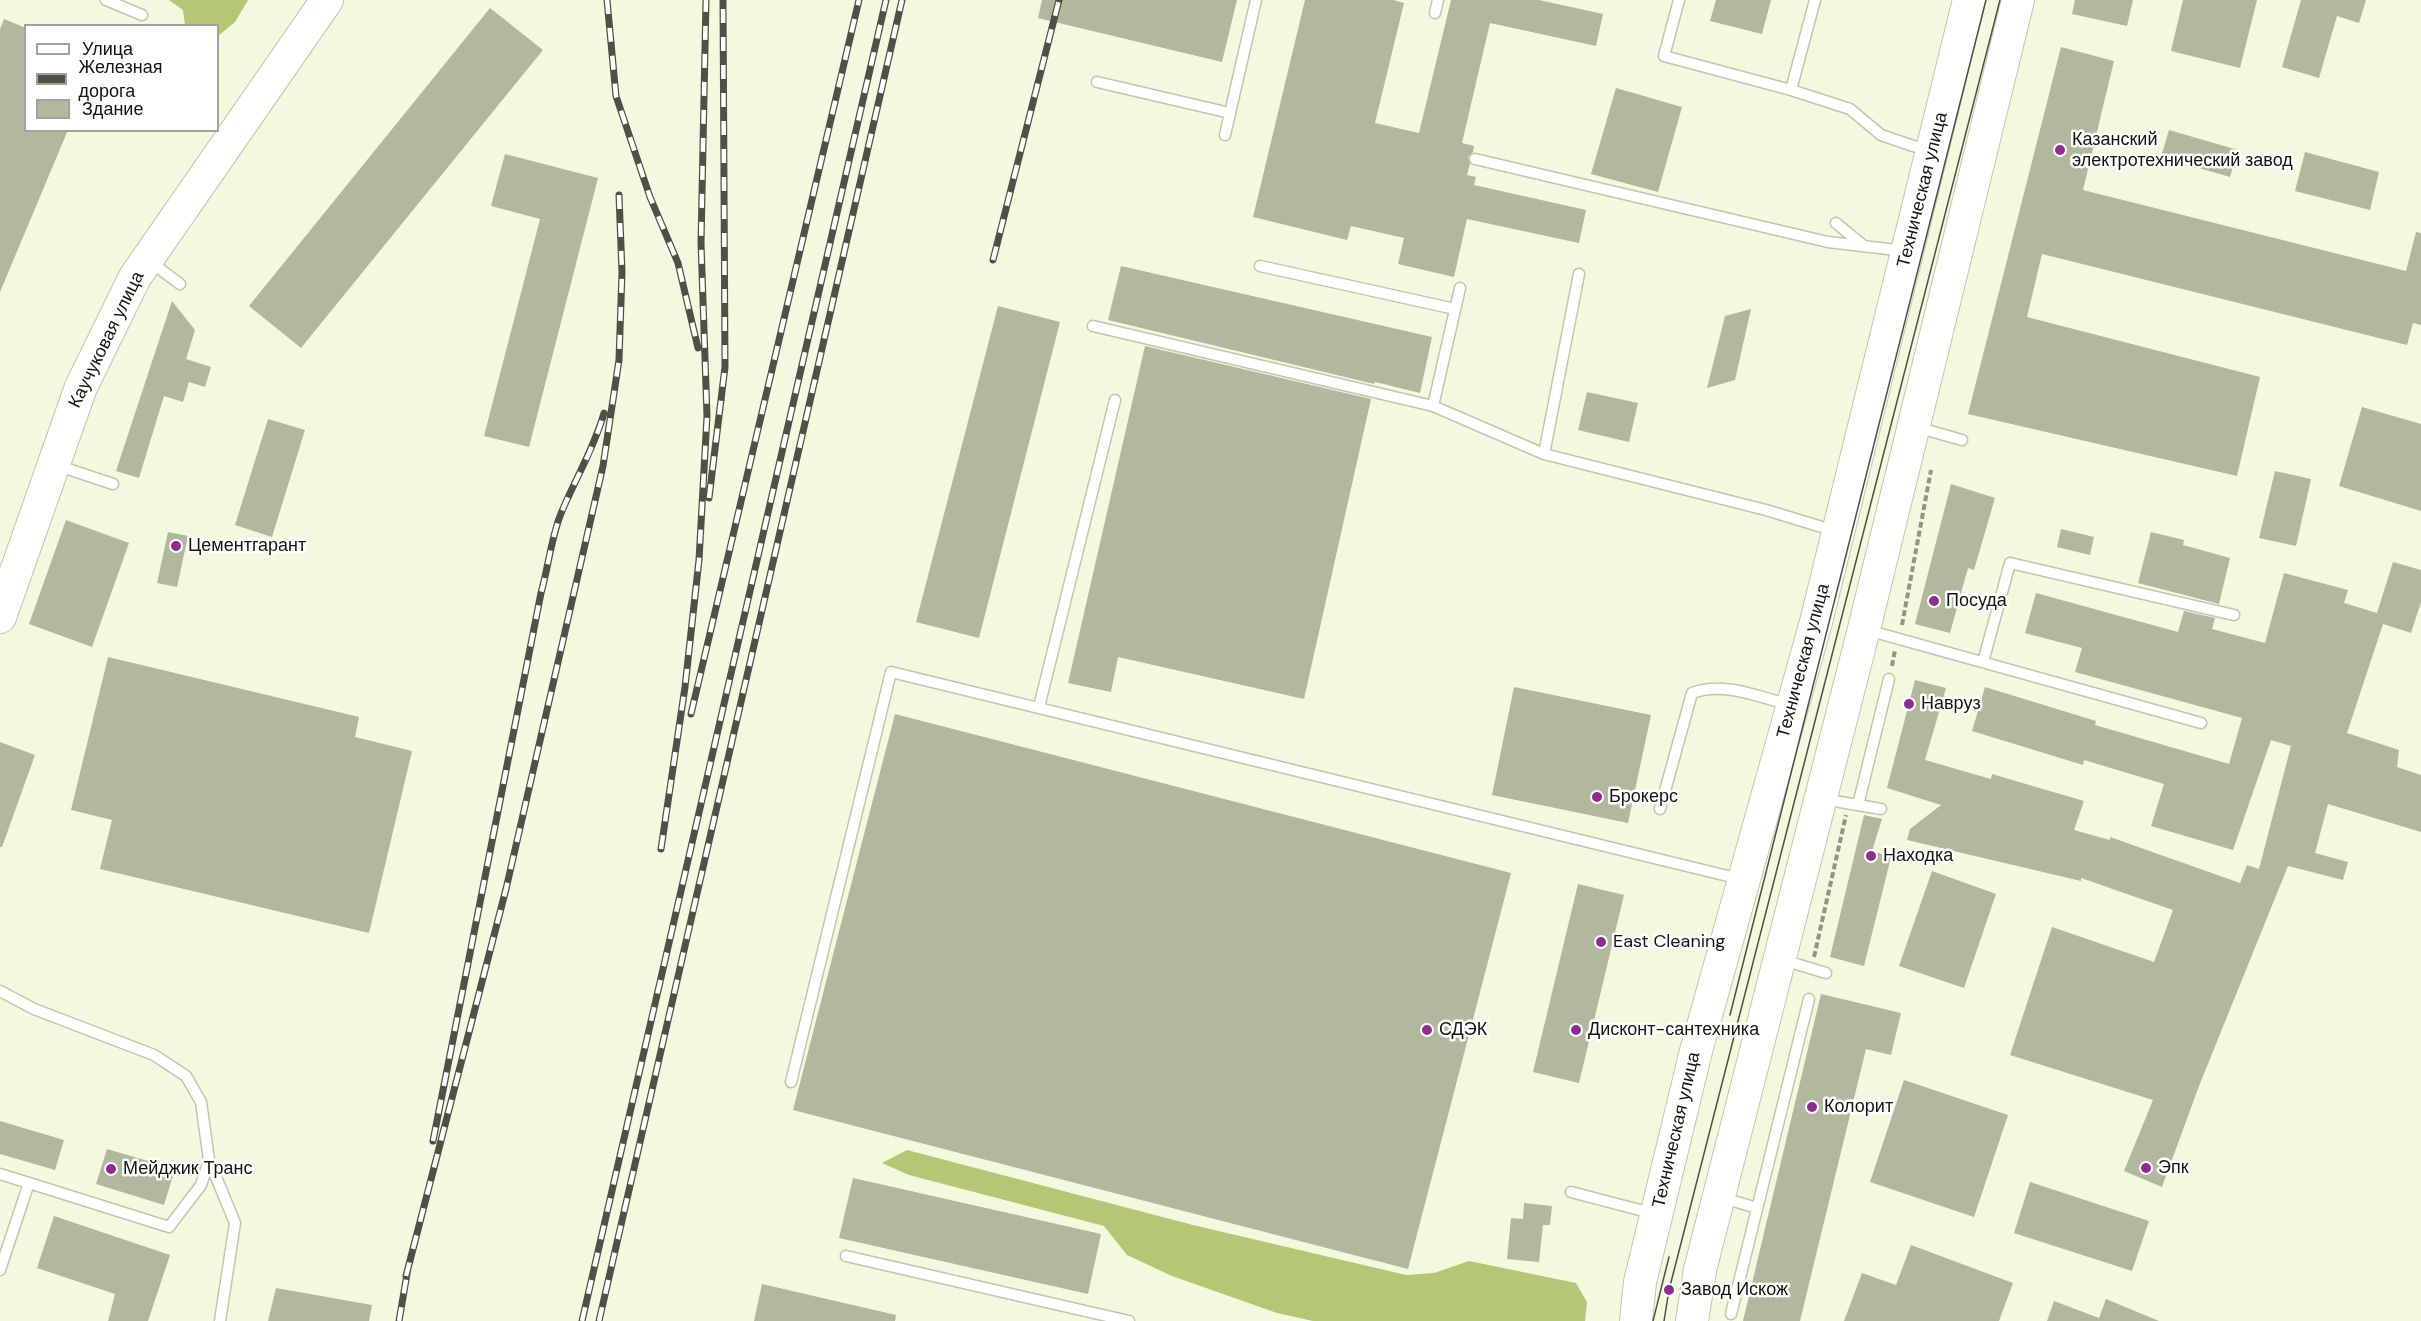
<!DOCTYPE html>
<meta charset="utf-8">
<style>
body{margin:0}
#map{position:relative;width:2421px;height:1321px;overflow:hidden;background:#f2f9de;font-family:"DM Sans",sans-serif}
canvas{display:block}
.legend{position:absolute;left:24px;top:24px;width:195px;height:108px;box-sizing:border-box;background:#fff;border:2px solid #a1a29e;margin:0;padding:8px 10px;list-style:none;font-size:18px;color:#13160c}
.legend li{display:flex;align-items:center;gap:12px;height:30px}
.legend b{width:30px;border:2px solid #a1a29e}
</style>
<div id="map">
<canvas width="2421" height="1321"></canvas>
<ul class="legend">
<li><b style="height:8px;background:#fff"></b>Улица</li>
<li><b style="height:8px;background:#4e5244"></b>Железная дорога</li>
<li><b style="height:16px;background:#b1b89e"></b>Здание</li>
</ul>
</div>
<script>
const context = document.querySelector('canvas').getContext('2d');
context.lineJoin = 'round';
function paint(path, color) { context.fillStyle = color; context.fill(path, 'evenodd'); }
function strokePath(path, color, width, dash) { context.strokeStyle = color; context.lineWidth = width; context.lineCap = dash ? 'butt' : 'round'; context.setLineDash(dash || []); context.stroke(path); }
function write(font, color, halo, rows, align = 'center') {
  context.font = font + ' "DM Sans",sans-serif'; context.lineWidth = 5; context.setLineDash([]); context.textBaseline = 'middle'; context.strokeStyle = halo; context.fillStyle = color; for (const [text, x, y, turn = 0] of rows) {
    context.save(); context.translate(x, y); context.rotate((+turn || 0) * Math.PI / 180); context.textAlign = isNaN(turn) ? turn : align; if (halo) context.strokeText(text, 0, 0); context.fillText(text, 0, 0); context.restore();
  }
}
paint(new Path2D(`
 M169,0H248L235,22L218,36V26L185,25L183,10Z
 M907,1150L1193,1225L1406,1275L1434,1273L1469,1261L1576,1283L1587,1302L1585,1321H1313L1277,1313L1172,1276L1127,1255L1104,1226L909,1175L882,1163Z`), '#b5c774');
paint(new Path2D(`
 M1042,0H1237L1222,62L1038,18Z
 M1305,0H1393L1404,3L1375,123L1419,133L1451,0H1539L1603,14L1596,46L1490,23L1462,143L1474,146L1473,152L1468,157L1470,164L1467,175L1476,177L1474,185L1586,210L1579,243L1467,219L1454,277L1398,264L1404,238L1351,226L1347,240L1253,217Z
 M1716,0H1771L1762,34L1710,21Z
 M2075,0H2133L2127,26L2072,14Z
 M2183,0H2257L2240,68L2171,51Z
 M2301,0H2366L2359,23L2337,16L2319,78L2282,67Z
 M490,8L543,50L301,348L249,306Z
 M4,19L26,28V130H68L0,292V29Z
 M2061,47L2114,61L2083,190L2406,271L2416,232L2421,233V325L2413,323L2407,345L2042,254L2027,317L2260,377L2237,476L1968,414Z
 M1616,88L1682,107L1658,192L1591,174Z
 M2169,130L2238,150L2230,177L2161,157Z
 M2305,152L2379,172L2370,210L2295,191Z
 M505,154L598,178L529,447L484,436L540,219L491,206Z
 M1121,266L1432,337L1420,393L1375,382L1374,384L1108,320Z
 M172,301L195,330L186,359L211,367L205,387L189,382L183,402L164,396L139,478L116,471Z
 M998,306L1060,322L979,638L916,622Z
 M1751,309L1735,380L1707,388L1725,316Z
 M1145,346L1371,399L1304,699L1118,657L1111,692L1068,683Z
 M1587,392L1638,403L1629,442L1578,430Z
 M2362,407L2421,424V511L2339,486Z
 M268,419L305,430L272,537L235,525Z
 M2275,471L2311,479L2296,546L2259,538Z
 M1951,484L1995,498L1974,570L1968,568L1950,633L1915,624Z
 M66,520L129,543L92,647L29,624Z
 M2061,529L2094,537L2090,555L2057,547Z
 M168,532L188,536L177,587L157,583Z
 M2151,532L2184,540L2183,545L2230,558L2219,604L2138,583Z
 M2393,562L2421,570V602L2411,633L2383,624L2347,733L2399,750L2397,767L2421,775V832L2328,804L2315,853L2348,862L2343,880L2288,866L2199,1086L2162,1187L2124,1171L2153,1100L2010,1055L2052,927L2154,962L2173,910L2081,878V881L1907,840L1910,829L1941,805L1887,788L1915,680L1946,688L1925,760L1991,779L1992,774L2084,801L2074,830L2110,840V837L2240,883L2247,865L2259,869L2291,746L2271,740L2233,850L2151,826L2164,784L2084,760L2083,765L1972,731L1985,687L2096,721L2095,725L2229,764L2242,718L2075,672L2082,648L2025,633L2036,593L2178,632L2184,611L2215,618L2212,629L2265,643L2284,573L2348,590L2344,603L2377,613Z
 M108,657L359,717L355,737L412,751L369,933L100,869L112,820L71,810Z
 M1514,687L1651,715L1628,823L1492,795Z
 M895,714L1511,873L1408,1269L793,1110Z
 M0,742L35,755L2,847H0Z
 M1864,815L1882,819L1872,851L1891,857L1864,966L1830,957Z
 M1932,871L1996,894L1964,988L1899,966Z
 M1578,884L1624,895L1579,1083L1533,1072Z
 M1821,994L1901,1013L1891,1055L1866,1049L1800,1321H1743Z
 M1904,1080L2008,1115L1974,1217L1870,1182Z
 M0,1121L64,1140L55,1170L0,1154Z
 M107,1149L175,1169L164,1205L96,1184Z
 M853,1178L1101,1234L1088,1294L839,1238Z
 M2030,1182L2149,1221L2132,1271L2014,1233Z
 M1524,1203L1552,1206L1550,1225H1543L1539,1262L1507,1259L1511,1218L1523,1219Z
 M54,1216L170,1255L148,1321H108L115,1294L37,1268Z
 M1911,1245L2013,1283L1999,1321H1844L1862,1273L1896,1285Z
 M762,1284L896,1315L895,1321H754Z
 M276,1288L372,1305L369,1321H268Z
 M2106,1299L2159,1321H2047L2054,1301L2099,1318Z`), '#b1b89e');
const lane = new Path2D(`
 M106,0L142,15
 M1679,0L1664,56L1791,90
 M1815,0L1791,90L1850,109L1881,135L1928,151
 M1435,13L1438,0
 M1097,82L1230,113
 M1225,135L1256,0
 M1475,159L1828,242L1905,251
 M1836,223L1864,246
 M149,261L180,284
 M1260,266L1455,309
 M1093,326L1433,406L1544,454L1766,510L1835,531
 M1433,406L1460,288
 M1916,427L1962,440
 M1544,454L1579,274
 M56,465L113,484
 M1867,630L2201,723
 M1983,662L2010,563L2234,615
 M1039,707L1115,400
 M1823,799L1881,809
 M1858,805L1889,679
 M1660,809L1692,693C1723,681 1759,697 1790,705
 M1783,960L1826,973
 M0,991L34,1009L154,1055L186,1076L201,1102L209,1160L235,1223L220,1321
 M791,1082L891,672L1740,879
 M0,1174L29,1183
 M1571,1192L1655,1214
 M1720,1197L1757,1208
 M846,1256L1129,1321
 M0,1270L29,1183L169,1227L201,1185L209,1160
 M1731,1314L1809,999`);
const secondary = new Path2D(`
 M0,617L81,387L135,277L327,0
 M1636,1321L1640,1282L1696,1051L1816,622L1969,0
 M1692,1321L1700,1270L1864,629L2018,0`);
strokePath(lane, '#c0c7ac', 13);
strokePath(secondary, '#c0c7ac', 34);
strokePath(new Path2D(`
 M1902,625L1931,470
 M1892,666L1895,650
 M1814,957L1846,815`), '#919682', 4, [6, 3]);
strokePath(lane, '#fff', 10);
strokePath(secondary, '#fff', 32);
strokePath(new Path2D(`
 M1730,1015L1986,0
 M1653,1321L1669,1257
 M1664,1321L1669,1290L2000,0`), '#4e5244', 1.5);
const rail = new Path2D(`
 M607,0L616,96L650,197L678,263L698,348
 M993,260L1059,0
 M709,498L725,367L723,0
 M691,714L859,0
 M661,849L685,687L699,560L707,416L701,243L706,0
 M433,1141L541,593C548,568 551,540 560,516C574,481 594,449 604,413
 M406,1276L506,889L603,466L619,360L622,272L619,195
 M399,1321L408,1268
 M582,1321L886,0
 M599,1321L902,0`);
strokePath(rail, '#4e5244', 7);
strokePath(rail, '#fff', 4.5, [14]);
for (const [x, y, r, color] of [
 [2060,150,6,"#922b8f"],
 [176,546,6,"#922b8f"],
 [1934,601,6,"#922b8f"],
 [1909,704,6,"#922b8f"],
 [1597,797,6,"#922b8f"],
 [1871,856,6,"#922b8f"],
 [1601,942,6,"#922b8f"],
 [1427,1030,6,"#922b8f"],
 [1576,1030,6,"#922b8f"],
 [1812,1107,6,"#922b8f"],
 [2146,1168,6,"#922b8f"],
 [111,1169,6,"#922b8f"],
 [1669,1290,6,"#922b8f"]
]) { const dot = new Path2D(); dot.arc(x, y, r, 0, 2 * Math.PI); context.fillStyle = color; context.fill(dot); strokePath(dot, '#fff', 2); }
write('18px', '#13160c', '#fff', [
 ["Казанский",2072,140],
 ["электротехнический завод",2072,161],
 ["Цементгарант",188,546],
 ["Посуда",1946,601],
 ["Навруз",1921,704],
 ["Брокерс",1609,797],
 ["Находка",1883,856],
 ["East Cleaning",1613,942],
 ["СДЭК",1439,1030],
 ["Дисконт-сантехника",1588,1030],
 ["Колорит",1824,1107],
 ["Эпк",2158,1168],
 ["Мейджик Транс",123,1169],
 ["Завод Искож",1681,1290]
], 'left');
write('18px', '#13160c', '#fff', [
 ["Техническая улица",1923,190,-76],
 ["Каучуковая улица",107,340,-64],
 ["Техническая улица",1804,661,-75],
 ["Техническая улица",1677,1130,-77]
]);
</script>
